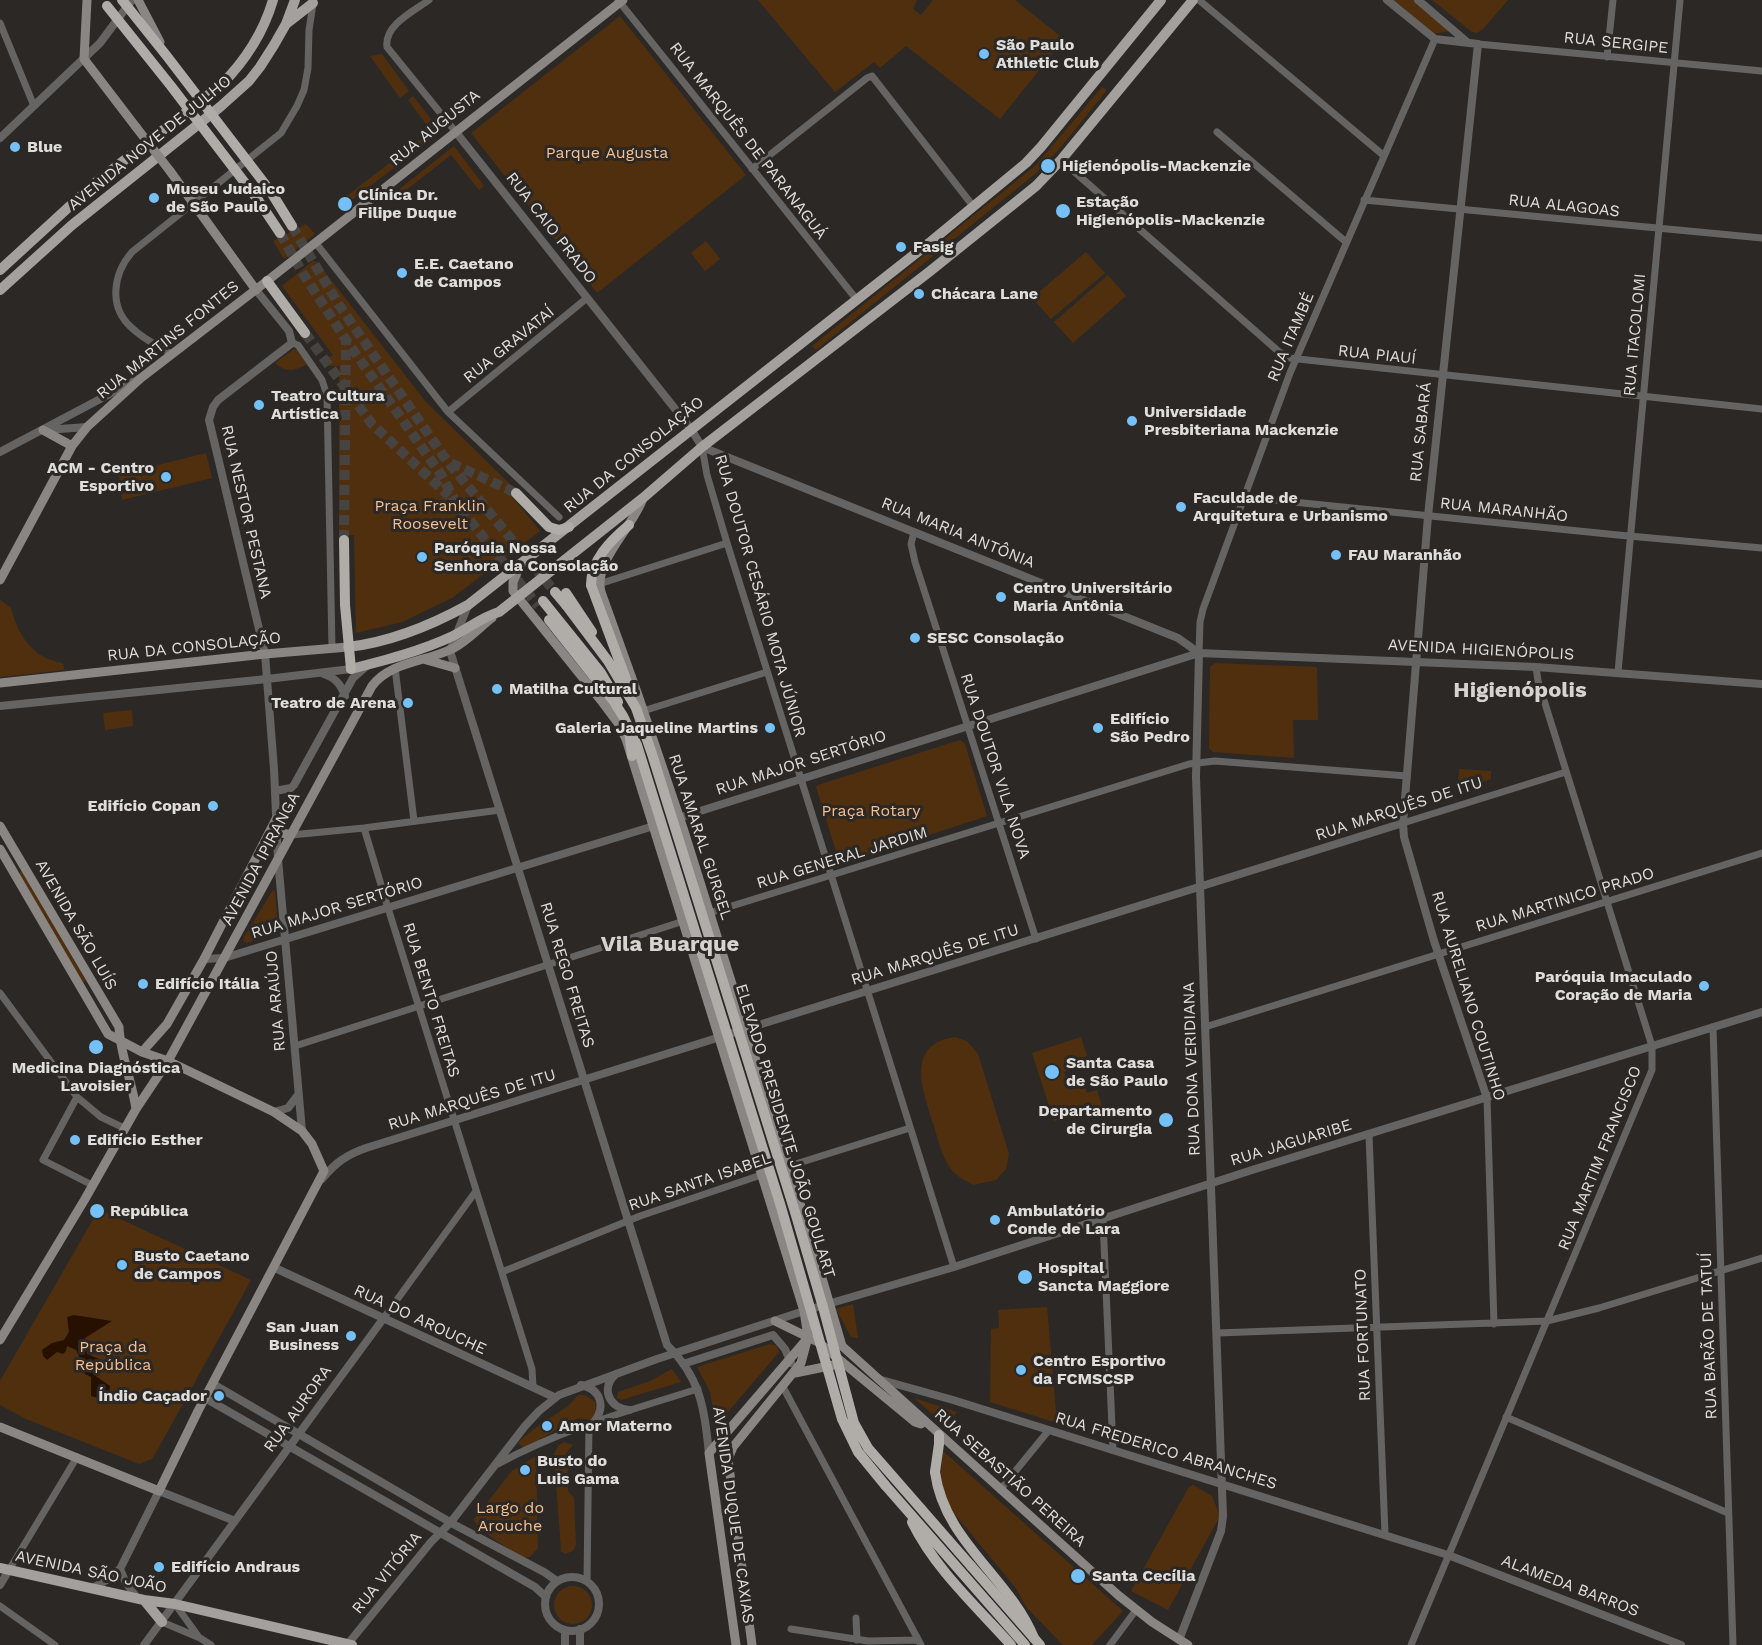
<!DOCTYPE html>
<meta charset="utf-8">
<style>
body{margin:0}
canvas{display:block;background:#2b2825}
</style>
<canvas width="1762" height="1645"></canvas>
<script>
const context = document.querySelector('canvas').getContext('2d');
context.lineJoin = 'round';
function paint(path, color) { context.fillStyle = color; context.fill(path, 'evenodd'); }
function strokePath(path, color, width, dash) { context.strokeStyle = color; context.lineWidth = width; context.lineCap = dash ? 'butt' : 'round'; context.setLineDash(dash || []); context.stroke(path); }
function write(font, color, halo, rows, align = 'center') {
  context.font = font + ' "Work Sans",sans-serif'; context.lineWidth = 6; context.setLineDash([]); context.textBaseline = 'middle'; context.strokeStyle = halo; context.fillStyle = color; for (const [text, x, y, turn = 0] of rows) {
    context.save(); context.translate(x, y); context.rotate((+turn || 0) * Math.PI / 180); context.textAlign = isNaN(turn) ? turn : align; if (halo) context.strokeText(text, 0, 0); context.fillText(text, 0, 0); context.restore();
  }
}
paint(new Path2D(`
 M758,0H917L913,9L921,15L933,0H1015L1064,39L1000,119L906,46L880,68L874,62L835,92Z
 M1392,0H1414L1450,31L1432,34Z
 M1432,0H1508L1483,29L1477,33L1472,32Z
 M620,16L746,175L597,293L471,133Z
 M382,54L409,91L400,98L370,56Z
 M1102,87L1107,90L1061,147L1035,174L816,350L812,346L1036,165Z
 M413,96L441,132L348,203L344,198L431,131L408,100Z
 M454,146L484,186L479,190L451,155L396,198L393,194Z
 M306,224L315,234L284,259L273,241Z
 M706,241L720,259L705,271L691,253Z
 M1086,252L1105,273L1051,319L1032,298Z
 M313,261L317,262L426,402L517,491L511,495L540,531L452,598L402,622L356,633L354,535H339V366H330L323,361L333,355L282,286Z
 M1108,275L1126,296L1073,343L1054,322Z
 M294,349L297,350L307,364C295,371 286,373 275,363Z
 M206,453L212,478L122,500L119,475Z
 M0,600L11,608C18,635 33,659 63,663L64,670L0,677Z
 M1215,663L1317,667L1318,720H1293L1294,758L1213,752L1209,748L1210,667Z
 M132,710L133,726L105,730L103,713Z
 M960,740L965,744L987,816L840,864L816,787L818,785Z
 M1459,769L1491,771V779L1458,790Z
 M22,871L86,981L83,983L19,873Z
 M273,890L275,891L278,929L275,933L247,943L243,941L244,937Z
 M955,1037L967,1041L978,1054L1009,1154L1006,1169L996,1180L973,1185C966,1181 956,1176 951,1169C942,1157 938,1140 934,1126C923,1092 904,1044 955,1037Z
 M1081,1037L1087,1056L1077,1060L1079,1066L1064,1072L1070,1090L1084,1085L1087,1093L1097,1090L1102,1106L1054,1121L1032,1053Z
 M99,1209L251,1280L158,1449L152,1459L139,1464L26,1419L0,1405V1381Z
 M853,1304L858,1338L851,1337L836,1309Z
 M1047,1307L1057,1423L990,1402L991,1329L999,1328L998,1310Z
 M770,1344L776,1345L779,1352L716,1426L710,1392L697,1367Z
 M672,1369L681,1382L621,1400L617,1398L618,1392L650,1381Z
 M579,1395H585L595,1402L596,1415L591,1420L578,1418L524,1448L518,1443C532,1428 548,1420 565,1408C571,1405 573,1399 579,1395Z
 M914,1398L957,1412L946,1426Z
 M564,1442L573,1445L567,1452L568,1491L574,1498L576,1545L573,1551L565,1554L559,1550H561L554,1454L558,1446Z
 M943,1451L1123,1611L1092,1645H1063L1027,1608L1015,1587L949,1507L943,1490L941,1473Z
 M536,1456L538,1548L530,1557L522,1558L478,1528L474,1519L512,1471Z
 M1193,1485L1212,1496L1220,1516L1168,1610L1131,1591L1189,1487Z
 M554 1605a19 19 0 1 1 38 0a19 19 0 1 1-38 0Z`), '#502f0f');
paint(new Path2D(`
 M74,1315L112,1321L85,1338L87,1354L99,1359L96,1376L110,1386L108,1401L91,1396V1377L75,1369L79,1356L76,1350L67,1346L66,1351L63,1354L57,1352L47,1360L43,1356L42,1350L52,1343L64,1340L69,1332L67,1317Z`), '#261101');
strokePath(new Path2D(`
 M292,226L339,305L447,461L555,592
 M280,233L302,272L346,340L442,476L456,503L538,606
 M305,333L372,424L449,496
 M451,463L516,493
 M344,540L346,341`), '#464340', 10, [10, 5]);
strokePath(new Path2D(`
 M429,0C414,11 384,25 387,47L455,131
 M618,0L857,300
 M1199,0L1383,155
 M0,23L34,106
 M1478,44L1762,71
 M1607,57L1613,0
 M1217,132L1346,242
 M1061,160L1278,351L1289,358L1762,409
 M752,169L867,78L872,76L973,206
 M1364,200L1762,238
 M315,242L448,412L559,517
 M292,343L298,345L322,380L327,395L332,648
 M172,354C158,346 143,339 132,328C108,307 113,274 132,252L281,133L297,106L304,90L308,68L309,30L313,4
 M448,412L587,298
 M702,447L707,475L727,543L954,1267
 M1244,497L1618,535L1762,548
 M914,532L911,544L915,562L1036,939
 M599,584L727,543
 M1199,653L1200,622L1203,609L1290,373L1435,39
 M395,668L414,821
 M1618,672L1680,0
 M643,711L767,672
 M1403,823L1566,772
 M364,828L388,908L532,1369L533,1387
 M291,835L364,828L500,810
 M706,914L1189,764L1215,761L1407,776
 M0,993L77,1097L101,1117L124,1128
 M1205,1027L1762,853
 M1713,1027L1733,1645
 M295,1046L687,920
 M77,1097L43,1160L92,1185
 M1487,1098L1494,1324
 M1369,1135L1385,1534
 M786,1167L910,1128
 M1103,1220L1113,1450
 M502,1272L640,1216L764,1174
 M383,1319L476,1191
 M1217,1333L1547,1321L1599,1308L1762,1258
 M783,1387L921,1645
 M1506,1417L1728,1513
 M496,1465C559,1430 630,1410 698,1389
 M1000,1490L1049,1430
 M9,1570L77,1457
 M587,1581L589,1424
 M175,1604L198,1636
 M0,1606L55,1645
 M856,1618L857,1640
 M162,1622L200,1638L211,1645
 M791,1629L868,1641L918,1640
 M1110,1645L1136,1610
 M1411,1645L1631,1120L1652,1070V1046L1538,681L1536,667`), '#666463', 7);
strokePath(new Path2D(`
 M1387,0L1435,39L1478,44L1428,516L1403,823L1404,837L1434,941L1487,1098
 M1418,0L1467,42
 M455,131L691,429L702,447L1178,638L1199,653
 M0,138L100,43L132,0
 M256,290L289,331L292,343L218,400L213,407L209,420L265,654L274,769L278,859L302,1131
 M46,430L87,427
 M0,452L138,379
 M468,605L450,651L667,1345C701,1378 704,1408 709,1453
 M324,674C336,678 341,685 345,696
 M0,706L267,679L351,669
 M275,791L291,788L294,785L353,678L369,664
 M675,819L1199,653L1536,667L1762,684
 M204,959L224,958L657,825
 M274,1112L288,1108L298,1095
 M322,1179C335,1163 346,1155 366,1148L1403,823
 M275,1268L554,1397
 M683,1364L773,1335L785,1349L791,1363
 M616,1374C600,1388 609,1408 629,1410
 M878,1379L953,1400L1448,1555L1681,1645
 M213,1384L455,1525L544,1572L557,1581
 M581,1385C601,1389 606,1407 594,1422
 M205,1398L535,1587L546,1597
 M120,1569L125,1581L137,1598
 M545 1604a27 27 0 1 1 54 0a27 27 0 1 1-54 0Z
 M0,1585L9,1570
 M93,1588L108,1579L120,1569L159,1491L235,1521
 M565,1630V1645
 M1179,1640L1221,1531L1223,1516L1196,777L1199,653
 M144,1645L383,1319
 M347,1645L431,1542L451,1522L525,1426L539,1411L559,1395L657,1359L804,1311L954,1267L1252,1170L1762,1012
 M580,1645V1629`), '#666463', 8);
strokePath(new Path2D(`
 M87,0L84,59L136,127
 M138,0L160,42
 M170,171L256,290
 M43,430L72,446
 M643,498C633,528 593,561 601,592L638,695L684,831L789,1166L842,1346L1118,1595L1152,1622L1188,1645
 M520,566L513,582V591L603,703L618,723L626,739L804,1311L808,1337L801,1363L733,1447L728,1459L752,1645
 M0,580L72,446L87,427L141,378L267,281L623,0
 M423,659L455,668
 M0,683L265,654L348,647
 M0,826L119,1027C120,1054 132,1081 136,1109
 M276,828L282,833L291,835
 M0,849L108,1034L142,1052L168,1061L274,1112L302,1131L312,1144L324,1171L198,1411L159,1491L0,1427
 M142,1052L167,1024L204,959L276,819
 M775,1321L818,1342L915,1422L921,1424
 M0,1340L85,1199L136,1109L168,1061L372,686C389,663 422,662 447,651C462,646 480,627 492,618
 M795,1373L834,1365
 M709,1453L736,1645
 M709,1453L807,1339`), '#898684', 9);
strokePath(new Path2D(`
 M286,24L313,3
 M0,270L95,183L221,85C246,60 263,34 273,0
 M0,290L72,225L220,107L249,81L260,67L274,45L286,24L295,0
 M348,647C391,642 430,626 468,605L929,243L1026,163L1041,147L1161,0
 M351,669C386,660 421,651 453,636C469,628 482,617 499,612L643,498L702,447L929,272L1036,186L1061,160L1193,0
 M0,1568L144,1600L175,1604L352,1645
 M144,1600L162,1622`), '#a3a09d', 10);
strokePath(new Path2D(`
 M271,192L292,226
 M258,200L280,233
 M267,281L305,333
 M516,493L549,527L559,530L569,527
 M344,540L345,605L351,669
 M591,585C591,560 610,541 629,525
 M555,592L566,605
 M566,593L592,632
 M543,601L601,673L618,702
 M629,730L632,756
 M935,1472L939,1444V1435
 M885,1485L1025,1645
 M912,1522C935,1569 976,1606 1011,1645
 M971,1566L1040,1645`), '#b0aca8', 10);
strokePath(new Path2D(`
 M136,127L170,171`), '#898684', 9);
strokePath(new Path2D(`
 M122,0L166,55L271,192
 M107,6L171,86L258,200
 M591,585L630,690
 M566,605L608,661L636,708L652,754L795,1212L823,1307L854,1423L868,1448L971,1566
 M549,620L614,702L623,716L637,745L781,1207L842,1419L858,1452L885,1485
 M935,1472C944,1541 1009,1577 1034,1638`), '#b0aca8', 10);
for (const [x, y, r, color] of [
 [984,54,6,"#75c0f6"],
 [15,147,6,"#75c0f6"],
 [1048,166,8,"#75c0f6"],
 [154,198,6,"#75c0f6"],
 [345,204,8,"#75c0f6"],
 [1063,211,8,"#75c0f6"],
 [901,247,6,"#75c0f6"],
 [402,273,6,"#75c0f6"],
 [919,294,6,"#75c0f6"],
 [259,405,6,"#75c0f6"],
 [1132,421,6,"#75c0f6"],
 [166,477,6,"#75c0f6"],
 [1181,507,6,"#75c0f6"],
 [1336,555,6,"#75c0f6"],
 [422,557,6,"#75c0f6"],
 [1001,597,6,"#75c0f6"],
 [915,638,6,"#75c0f6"],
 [497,689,6,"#75c0f6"],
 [408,703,6,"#75c0f6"],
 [770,728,6,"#75c0f6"],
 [1098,728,6,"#75c0f6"],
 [213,806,6,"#75c0f6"],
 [143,984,6,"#75c0f6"],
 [1704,986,6,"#75c0f6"],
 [96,1047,8,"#75c0f6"],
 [1052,1072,8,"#75c0f6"],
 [1166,1120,8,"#75c0f6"],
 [75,1140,6,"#75c0f6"],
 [97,1211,8,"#75c0f6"],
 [995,1220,6,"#75c0f6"],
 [122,1265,6,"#75c0f6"],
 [1025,1277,8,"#75c0f6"],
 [351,1336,6,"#75c0f6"],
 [1021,1370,6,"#75c0f6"],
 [219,1396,6,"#75c0f6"],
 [547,1426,6,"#75c0f6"],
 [525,1470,6,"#75c0f6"],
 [159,1567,6,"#75c0f6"],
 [1078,1576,8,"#75c0f6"]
]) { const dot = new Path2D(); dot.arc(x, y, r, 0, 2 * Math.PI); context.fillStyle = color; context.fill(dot); strokePath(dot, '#2b2825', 2); }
write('16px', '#e0dedc', '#2b2825', [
 ["RUA SERGIPE",1616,43,6],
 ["RUA AUGUSTA",435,128,-39],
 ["RUA MARQUÊS DE PARANAGUÁ",748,141,52],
 ["AVENIDA NOVE DE JULHO",150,143,-39],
 ["RUA ALAGOAS",1564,206,6],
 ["RUA CAIO PRADO",551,228,52],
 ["RUA ITACOLOMI",1635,335,-85],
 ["RUA ITAMBÉ",1291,337,-67],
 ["RUA MARTINS FONTES",168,340,-39],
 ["RUA GRAVATAÍ",509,345,-39],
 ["RUA PIAUÍ",1377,355,6],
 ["RUA SABARÁ",1421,432,-84],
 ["RUA DA CONSOLAÇÃO",634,455,-39],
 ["RUA MARANHÃO",1504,510,6],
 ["RUA NESTOR PESTANA",246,512,77],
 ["RUA MARIA ANTÔNIA",958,533,22],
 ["RUA DOUTOR CESÁRIO MOTA JÚNIOR",760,596,74],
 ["RUA DA CONSOLAÇÃO",194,647,-6],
 ["AVENIDA HIGIENÓPOLIS",1481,650,3],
 ["RUA MAJOR SERTÓRIO",801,763,-18],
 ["RUA DOUTOR VILA NOVA",995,766,72],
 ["RUA MARQUÊS DE ITU",1399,809,-18],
 ["RUA AMARAL GURGEL",700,837,72],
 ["RUA GENERAL JARDIM",842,858,-17],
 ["AVENIDA IPIRANGA",261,859,-62],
 ["RUA MARTINICO PRADO",1565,900,-17],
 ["RUA MAJOR SERTÓRIO",337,908,-17],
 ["AVENIDA SÃO LUÍS",76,925,60],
 ["RUA MARQUÊS DE ITU",935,955,-17],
 ["RUA REGO FREITAS",567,975,73],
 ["RUA AURELIANO COUTINHO",1468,996,73],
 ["RUA BENTO FREITAS",431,1000,73],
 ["RUA ARAÚJO",276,1001,-95],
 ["RUA DONA VERIDIANA",1192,1069,-92],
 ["RUA MARQUÊS DE ITU",472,1100,-17],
 ["ELEVADO PRESIDENTE JOÃO GOULART",785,1131,73],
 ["RUA JAGUARIBE",1291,1143,-17],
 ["RUA MARTIM FRANCISCO",1600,1158,-68],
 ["RUA SANTA ISABEL",700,1182,-19],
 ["RUA DO AROUCHE",420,1320,25],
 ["RUA FORTUNATO",1363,1335,-92],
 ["RUA BARÃO DE TATUÍ",1709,1336,-92],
 ["RUA AURORA",298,1409,-54],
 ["RUA FREDERICO ABRANCHES",1166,1451,17],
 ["RUA SEBASTIÃO PEREIRA",1010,1478,42],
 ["AVENIDA DUQUE DE CAXIAS",733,1515,82],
 ["AVENIDA SÃO JOÃO",91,1572,12],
 ["RUA VITÓRIA",387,1573,-51],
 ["ALAMEDA BARROS",1570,1586,21]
]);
write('bold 16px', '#e0dedc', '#2b2825', [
 ["São Paulo",996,45],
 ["Athletic Club",996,63],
 ["Blue",27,147],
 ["Higienópolis-Mackenzie",1062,166],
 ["Museu Judaico",166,189],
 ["de São Paulo",166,207],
 ["Clínica Dr.",358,195],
 ["Filipe Duque",358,213],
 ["Estação",1076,202],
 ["Higienópolis-Mackenzie",1076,220],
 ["Fasig",913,247],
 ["E.E. Caetano",414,264],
 ["de Campos",414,282],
 ["Chácara Lane",931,294],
 ["Teatro Cultura",271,396],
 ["Artística",271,414],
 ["Universidade",1144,412],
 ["Presbiteriana Mackenzie",1144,430],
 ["ACM - Centro",154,468,"right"],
 ["Esportivo",154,486,"right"],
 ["Faculdade de",1193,498],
 ["Arquitetura e Urbanismo",1193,516],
 ["Paróquia Nossa",434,548],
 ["Senhora da Consolação",434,566],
 ["FAU Maranhão",1348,555],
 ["Centro Universitário",1013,588],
 ["Maria Antônia",1013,606],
 ["SESC Consolação",927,638],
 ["Matilha Cultural",509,689],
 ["Teatro de Arena",396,703,"right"],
 ["Edifício",1110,719],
 ["São Pedro",1110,737],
 ["Galeria Jaqueline Martins",758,728,"right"],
 ["Edifício Copan",201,806,"right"],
 ["Paróquia Imaculado",1692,977,"right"],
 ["Coração de Maria",1692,995,"right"],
 ["Edifício Itália",155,984],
 ["Santa Casa",1066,1063],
 ["de São Paulo",1066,1081],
 ["Medicina Diagnóstica",96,1068,"center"],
 ["Lavoisier",96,1086,"center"],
 ["Departamento",1152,1111,"right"],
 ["de Cirurgia",1152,1129,"right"],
 ["Edifício Esther",87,1140],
 ["República",110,1211],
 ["Ambulatório",1007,1211],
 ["Conde de Lara",1007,1229],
 ["Busto Caetano",134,1256],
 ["de Campos",134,1274],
 ["Hospital",1038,1268],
 ["Sancta Maggiore",1038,1286],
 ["San Juan",339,1327,"right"],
 ["Business",339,1345,"right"],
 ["Centro Esportivo",1033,1361],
 ["da FCMSCSP",1033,1379],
 ["Índio Caçador",207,1396,"right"],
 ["Amor Materno",559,1426],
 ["Busto do",537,1461],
 ["Luis Gama",537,1479],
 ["Edifício Andraus",171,1567],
 ["Santa Cecília",1092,1576]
], 'left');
write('16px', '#f6bf91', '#2b2825', [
 ["Parque Augusta",607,153],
 ["Praça Franklin",430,506],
 ["Roosevelt",430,524],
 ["Praça Rotary",871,811],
 ["Praça da",113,1347],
 ["República",113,1365],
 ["Largo do",510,1508],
 ["Arouche",510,1526]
]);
write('bold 22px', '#d7d3cf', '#2b2825', [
 ["Higienópolis",1520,691],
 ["Vila Buarque",670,945]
]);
</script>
